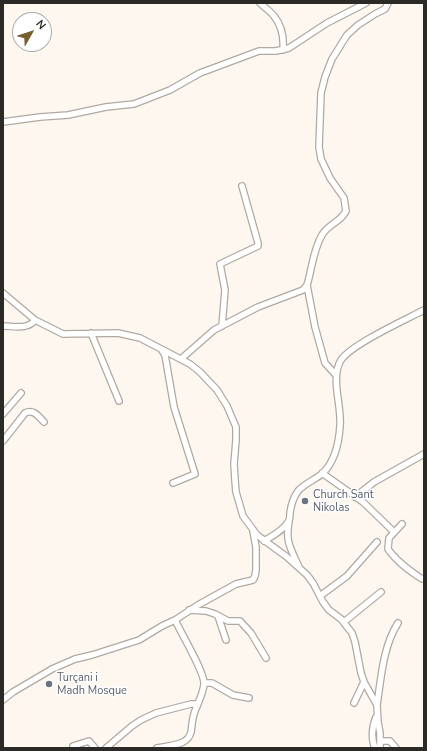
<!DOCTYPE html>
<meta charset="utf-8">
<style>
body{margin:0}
#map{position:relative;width:427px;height:751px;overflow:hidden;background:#fef7f0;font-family:"Nunito Sans",sans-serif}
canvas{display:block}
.frame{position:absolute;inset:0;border:4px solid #2c2a27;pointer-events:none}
.north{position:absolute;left:12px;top:12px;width:40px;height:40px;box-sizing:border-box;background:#fff;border:1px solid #abaaa9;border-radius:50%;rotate:51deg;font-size:11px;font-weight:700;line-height:16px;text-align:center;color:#2c2a27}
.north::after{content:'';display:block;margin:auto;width:14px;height:18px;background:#765e2f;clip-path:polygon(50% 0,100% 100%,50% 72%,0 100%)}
</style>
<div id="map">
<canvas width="427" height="751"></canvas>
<div class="frame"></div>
<div class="north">N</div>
</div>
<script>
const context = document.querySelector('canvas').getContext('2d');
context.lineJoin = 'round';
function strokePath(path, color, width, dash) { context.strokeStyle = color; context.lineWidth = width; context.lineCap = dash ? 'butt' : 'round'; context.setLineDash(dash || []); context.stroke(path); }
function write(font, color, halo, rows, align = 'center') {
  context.font = font + ' "Nunito Sans",sans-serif'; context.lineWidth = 3; context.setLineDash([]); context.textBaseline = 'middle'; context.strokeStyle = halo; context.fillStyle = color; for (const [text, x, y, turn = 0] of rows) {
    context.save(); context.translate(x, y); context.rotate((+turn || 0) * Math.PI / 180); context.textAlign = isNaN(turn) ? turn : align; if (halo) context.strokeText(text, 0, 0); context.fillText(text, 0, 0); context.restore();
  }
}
const minor = new Path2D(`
 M260,3C265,8 270,11 274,16C282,26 284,38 283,50
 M3,122L40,117L68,115L106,107L134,104L170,90L200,73L251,54L259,51H276L289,48L327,23L366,3
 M307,285L315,327L325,363L336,375
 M3,293L35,320L63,334L118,333L140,338L190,364L200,372L217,390L227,406L236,427V440L234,464L235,480L236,492L243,516L257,535L287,557L307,575L313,583L323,602L329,610L341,619L352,633L355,642L361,673L364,682L377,705L378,722L380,733V748
 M3,326C14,326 28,330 35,320
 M222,326L225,290L220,264L258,246V243L242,186
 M91,333L119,401
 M161,349L165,355L174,407L195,474L173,483
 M181,359L214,330L258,307L303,290L307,285C312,269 313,250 322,235C328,224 341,222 346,211L344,198L330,178L321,159L319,147L321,93L325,77L332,59L347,35L358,25L375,14L385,9L388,3
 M3,414L21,393
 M3,441L25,413C34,409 38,416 44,422
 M322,473L363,502L394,532
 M355,497L374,482L424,454
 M289,522C285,542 291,549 299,567
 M402,524L389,538L388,549C397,562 410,571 422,579L424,578
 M264,541C272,536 284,530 288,522C290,520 290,516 290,513C291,505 293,498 298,491C305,483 315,480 323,473C335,461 339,442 340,426C342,406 330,378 341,360C352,344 405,320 424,310
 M320,596L347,576L377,542
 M189,610L206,611L215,614L228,621H240L251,633L266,658
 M218,616L226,640
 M344,622L381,592
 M204,683H212L233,695L249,698
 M3,700L13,692L52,669L75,659L92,655L139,640L162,626L175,620L198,605L236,584L253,580L255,576L256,570V547L253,531
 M354,703L364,682
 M377,705C381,679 383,646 398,623
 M380,741H390L396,748
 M73,746L89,741L95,748
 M106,748L132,726L141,720L156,713L191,704H196L197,706
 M157,748C169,745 188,746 191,732C192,726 192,720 194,714C197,704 203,695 204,684C205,673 181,633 175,620
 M375,748C371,739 372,726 376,717`);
strokePath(minor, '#afa9a2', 8);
strokePath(minor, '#fff', 5.5);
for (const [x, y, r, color] of [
 [305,501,4,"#6b7280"],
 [49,684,4,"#6b7280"]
]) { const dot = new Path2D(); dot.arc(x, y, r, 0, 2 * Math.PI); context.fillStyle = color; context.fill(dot); strokePath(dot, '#fff', 1.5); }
write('11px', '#5b616d', '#fff', [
 ["Church Sant",313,495],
 ["Nikolas",313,508],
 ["Turçani i",57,678],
 ["Madh Mosque",57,691]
], 'left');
</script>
